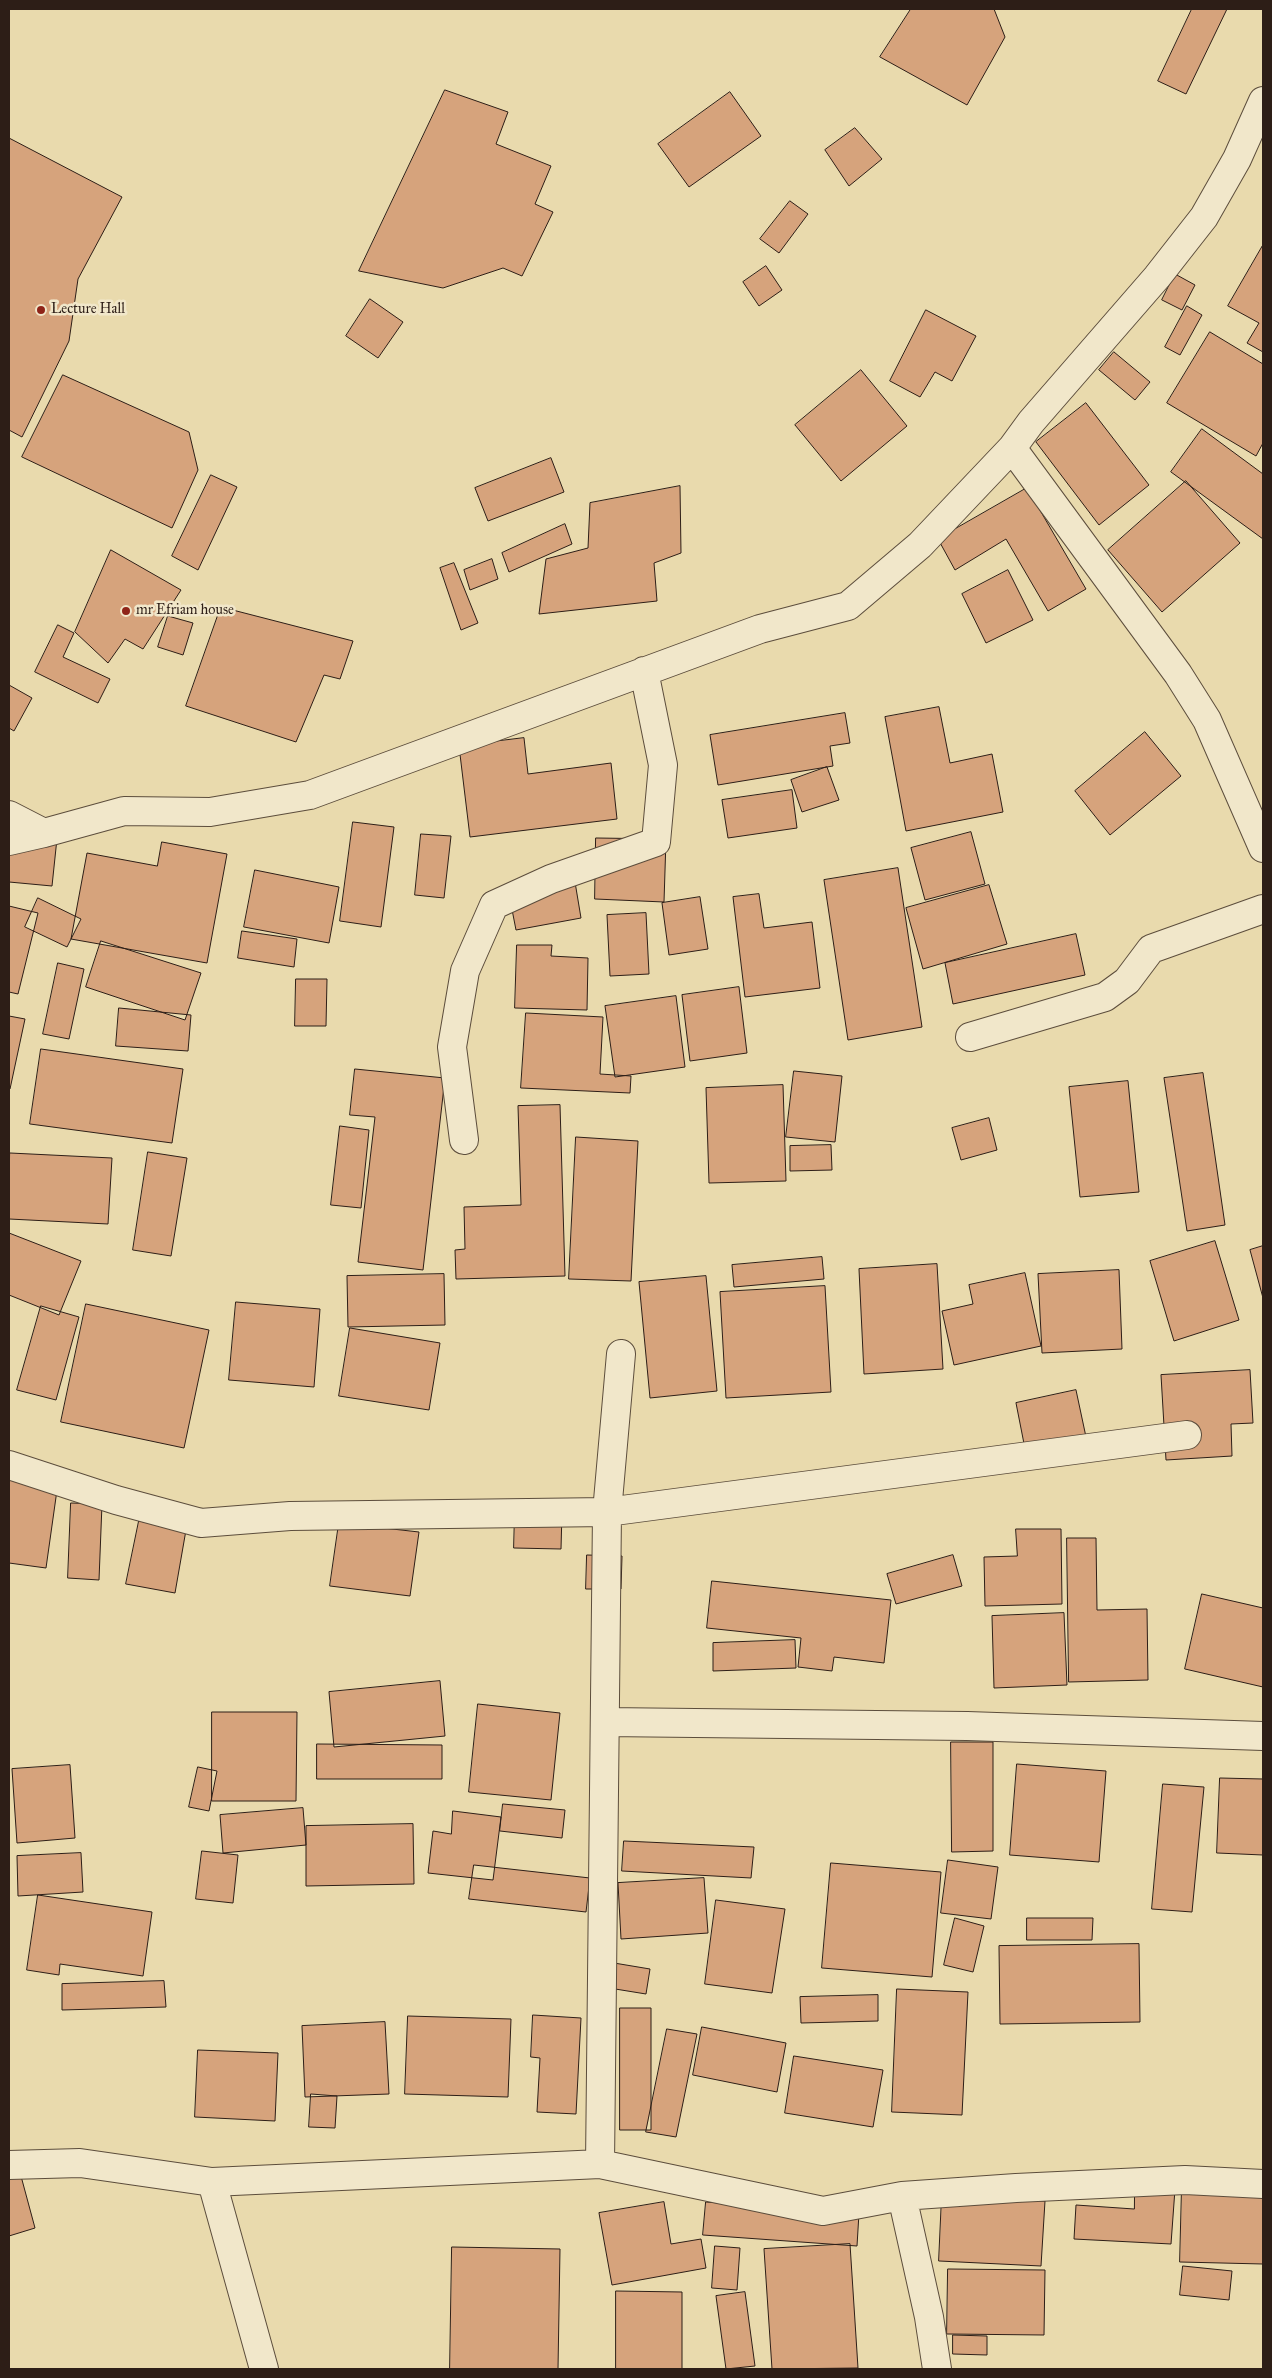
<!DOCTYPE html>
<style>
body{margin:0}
#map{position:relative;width:1272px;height:2378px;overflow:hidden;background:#e9daad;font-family:"IM FELL Great Primer",serif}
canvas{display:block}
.frame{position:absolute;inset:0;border:10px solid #2d1e17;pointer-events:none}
</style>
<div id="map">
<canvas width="1272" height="2378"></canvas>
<div class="frame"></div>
</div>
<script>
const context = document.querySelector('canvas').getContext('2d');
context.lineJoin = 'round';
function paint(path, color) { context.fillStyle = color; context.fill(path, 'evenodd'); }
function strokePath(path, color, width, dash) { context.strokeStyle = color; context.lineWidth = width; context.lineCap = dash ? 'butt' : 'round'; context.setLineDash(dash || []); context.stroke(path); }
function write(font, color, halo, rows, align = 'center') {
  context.font = font + ' "IM FELL Great Primer",serif'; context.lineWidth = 5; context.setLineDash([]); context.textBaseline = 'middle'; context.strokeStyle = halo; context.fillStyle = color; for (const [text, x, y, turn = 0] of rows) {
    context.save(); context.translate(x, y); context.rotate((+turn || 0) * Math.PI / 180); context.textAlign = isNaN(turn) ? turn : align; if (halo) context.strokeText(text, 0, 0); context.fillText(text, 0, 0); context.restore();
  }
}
const building = new Path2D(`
 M911,9H994L1005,37L967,105L880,57Z
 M1192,9H1227L1186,94L1158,81Z
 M445,90L508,112L496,144L551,166L535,204L553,212L522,276L503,268L443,288L359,271Z
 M730,92L761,136L689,187L658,144Z
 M855,128L882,159L849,186L825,150Z
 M9,138L122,197L78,279L69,341L22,437L9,430Z
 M790,201L808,214L779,253L760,239Z
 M1263,245V352L1247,343L1259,323L1228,306Z
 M766,266L782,290L759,306L743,282Z
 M1175,274L1195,285L1182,310L1162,300Z
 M370,299L403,322L378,358L346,336Z
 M1187,306L1202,315L1180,355L1165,347Z
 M926,310L976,336L952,381L935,372L920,397L890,381Z
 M1210,332L1263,364V443L1256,456L1167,403Z
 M1114,352L1150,382L1135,400L1099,370Z
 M861,370L907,426L841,481L795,425Z
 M63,375L189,432L198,470L172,528L22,457Z
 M1086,403L1149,485L1099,525L1036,442Z
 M1202,429L1263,474V539L1171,472Z
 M551,458L564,492L488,521L475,488Z
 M211,475L237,487L198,570L172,556Z
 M1186,481L1240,543L1162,612L1108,550Z
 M680,486L681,553L654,563L657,601L539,614L546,559L588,548L590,503Z
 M1027,488L1086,589L1048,611L1006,539L955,570L938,539Z
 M565,524L572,544L509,572L502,553Z
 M111,550L181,590L143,649L125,639L108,663L75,632Z
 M492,559L498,579L470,590L464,570Z
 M454,563L478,623L461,630L440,568Z
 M1008,570L1033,620L986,643L962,594Z
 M221,607L353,641L340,679L324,675L296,742L186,706Z
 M168,616L193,623L183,655L158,647Z
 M58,625L74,633L63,657L110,679L98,703L35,672Z
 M9,685L32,698L14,731L9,728Z
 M939,707L950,763L992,754L1003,812L906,831L885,717Z
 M845,713L850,743L830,746L833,766L718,785L710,735Z
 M1145,732L1181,776L1110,835L1075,791Z
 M524,738L528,774L611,763L617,819L470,837L459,746Z
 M827,767L839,800L802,812L791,780Z
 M792,790L797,828L728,838L722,800Z
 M353,822L394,827L381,927L340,921Z
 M9,824L58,829L52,886L9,882Z
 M971,832L985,884L925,900L911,848Z
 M421,834L451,836L444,898L415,895Z
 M596,838L666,839L664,902L595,899Z
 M162,842L227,854L207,963L71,939L87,853L157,866Z
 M898,868L922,1027L848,1040L824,880Z
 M255,870L339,887L329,943L244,927Z
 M574,876L581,918L516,930L508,889Z
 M989,885L1007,944L923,969L906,908Z
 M759,894L764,928L812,922L820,988L745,997L733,897Z
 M700,897L708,949L669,955L662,903Z
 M38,898L81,919L67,947L25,927Z
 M9,906L38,913L18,994L9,992Z
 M646,913L649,974L610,976L607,915Z
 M242,931L297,939L294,967L238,958Z
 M1076,934L1085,975L953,1004L945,963Z
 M101,941L201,973L185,1020L86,987Z
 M517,945H552L551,956L588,958L587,1010L515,1008Z
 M58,963L84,969L69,1039L43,1034Z
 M296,979H327L326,1026H295Z
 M739,987L747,1053L690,1061L682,995Z
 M676,996L685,1067L615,1077L605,1006Z
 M119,1008L191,1015L188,1051L116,1046Z
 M526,1013L603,1017L600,1074L631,1076L630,1093L521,1088Z
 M9,1016L25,1019L10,1089H9Z
 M41,1049L183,1069L172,1143L30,1124Z
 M355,1069L445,1078L423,1270L358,1262L375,1117L350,1115Z
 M794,1071L842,1076L835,1142L786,1137Z
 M1203,1073L1225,1225L1187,1231L1164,1078Z
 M1128,1081L1139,1192L1080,1197L1069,1087Z
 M783,1085L786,1181L709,1183L706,1088Z
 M560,1105L565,1276L456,1279L455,1250L465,1249L464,1207L521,1205L518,1106Z
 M989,1118L997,1150L961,1160L952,1128Z
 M340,1126L369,1130L361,1208L331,1205Z
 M576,1137L638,1141L631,1281L569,1279Z
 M831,1145L832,1170L790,1171V1146Z
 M148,1152L187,1158L171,1256L133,1250Z
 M10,1153L112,1158L108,1224L9,1219Z
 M9,1233L81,1261L59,1315L9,1295Z
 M1215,1241L1239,1320L1174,1341L1150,1261Z
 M1263,1246V1298L1250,1250Z
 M822,1257L824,1279L734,1287L732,1265Z
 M937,1264L943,1369L864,1374L859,1269Z
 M1119,1270L1122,1349L1042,1353L1038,1274Z
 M1025,1273L1041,1346L954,1365L942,1311L973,1304L969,1285Z
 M444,1274L445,1325L348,1327L347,1276Z
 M706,1276L717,1391L650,1398L639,1282Z
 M825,1286L831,1392L726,1398L720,1292Z
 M236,1302L320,1309L314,1387L229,1380Z
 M86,1304L209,1330L184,1448L61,1422Z
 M41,1306L79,1317L56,1400L17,1390Z
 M350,1328L440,1343L429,1410L339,1396Z
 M1250,1370L1253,1423L1231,1424L1232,1456L1166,1460L1161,1375Z
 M1076,1390L1089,1451L1028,1464L1016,1403Z
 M9,1476L58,1483L46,1568L9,1563Z
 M71,1503L102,1504L99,1580L68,1578Z
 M515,1511L562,1512L561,1549L514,1548Z
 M139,1521L186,1530L175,1593L126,1584Z
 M339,1523L419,1532L410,1596L330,1586Z
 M1016,1529H1061L1062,1604L985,1606L984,1557L1017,1556Z
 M1067,1538H1096L1097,1610L1147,1609L1148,1680L1069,1682Z
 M587,1555L622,1556L621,1589H586Z
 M953,1555L962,1586L896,1604L887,1574Z
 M712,1581L891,1600L884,1663L834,1657L832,1671L798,1667L801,1638L707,1628Z
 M1202,1594L1263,1608V1687L1185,1669Z
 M1064,1613L1067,1685L994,1688L992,1616Z
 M795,1640L796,1668L713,1671V1643Z
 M440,1681L445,1736L334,1747L329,1692Z
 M478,1704L560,1713L551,1800L469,1792Z
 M212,1712H297L296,1801H212Z
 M951,1742H993V1851L952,1852Z
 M317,1744L442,1745V1779H317Z
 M1017,1764L1106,1771L1099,1862L1010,1855Z
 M70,1765L75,1838L17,1843L12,1769Z
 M198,1767L217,1771L209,1811L189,1807Z
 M1220,1778L1263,1779V1855L1217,1853Z
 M1163,1784L1204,1787L1192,1912L1152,1909Z
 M503,1804L565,1810L562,1838L500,1831Z
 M303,1808L306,1845L223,1853L220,1815Z
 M453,1811L501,1817L493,1880L428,1873L433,1831L451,1834Z
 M413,1824L414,1884L306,1886V1826Z
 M624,1841L754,1847L751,1878L622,1871Z
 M202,1851L238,1855L233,1903L196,1899Z
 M81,1853L83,1892L18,1896L17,1856Z
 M948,1860L998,1867L991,1919L941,1913Z
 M831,1863L941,1872L932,1977L822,1968Z
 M474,1865L590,1878L586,1912L469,1899Z
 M704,1878L708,1933L621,1939L618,1883Z
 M38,1895L152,1912L143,1976L60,1964L59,1975L27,1970Z
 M716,1900L785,1909L772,1993L705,1984Z
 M955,1918L984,1926L973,1972L944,1965Z
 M1027,1918H1093L1092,1940H1027Z
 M1139,1944L1140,2022L1000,2024L999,1946Z
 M614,1963L650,1969L646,1994L609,1988Z
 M164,1981L166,2007L62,2010V1984Z
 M897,1989L968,1992L962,2115L892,2112Z
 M878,1995V2021L801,2023L800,1997Z
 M620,2008H651V2130H620Z
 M533,2015L581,2018L576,2114L537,2112L540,2058L531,2057Z
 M408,2016L511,2019L508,2097L405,2094Z
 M385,2022L389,2094L305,2097L302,2026Z
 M702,2027L786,2043L777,2092L693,2075Z
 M667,2029L697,2034L676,2137L646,2132Z
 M198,2050L278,2053L275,2121L195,2117Z
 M794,2056L883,2070L873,2127L785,2113Z
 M311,2094L337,2096L335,2128L309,2127Z
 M18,2165L35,2228L9,2236V2167Z
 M1182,2185L1263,2187V2264L1180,2262Z
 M1135,2186L1175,2189L1171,2244L1074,2239L1076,2205L1134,2209Z
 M942,2195L1045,2201L1041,2266L939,2261Z
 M664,2202L671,2244L701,2239L706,2268L612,2285L599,2213Z
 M706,2202L859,2213L857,2246L703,2235Z
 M850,2244L858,2368L772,2369L764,2249Z
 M715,2246L740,2248L737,2290L712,2288Z
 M452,2247L560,2249L558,2369H450Z
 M1183,2266L1232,2271L1229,2300L1180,2295Z
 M948,2269L1045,2270L1044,2335L947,2334Z
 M616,2291L682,2292V2369H616Z
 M745,2292L755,2366L726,2369L716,2296Z
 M953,2335L987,2336V2355L953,2354Z`);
paint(building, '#d6a37c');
strokePath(building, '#2d1e17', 1);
const street = new Path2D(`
 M1012,448L1178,674L1207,720L1263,848
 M9,815L44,833L124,811L210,812L310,795L760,629L848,606L920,545L1012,448L1031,422L1157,277L1204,217L1237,159L1263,101
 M9,841L44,833
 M970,1037L1105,997L1127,981L1151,949L1263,909
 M464,1140L452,1047L465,971L494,905L551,879L656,842L663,765L644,671
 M9,1465L116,1500L201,1523L290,1516L607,1512L1187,1435
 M605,1722L967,1726L1263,1736
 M600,2164L607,1512L621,1354
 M9,2165L80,2163L212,2182L600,2164L823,2211L902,2196L929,2317L937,2369
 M212,2182L264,2369
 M902,2196L1016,2188L1185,2180L1263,2184`);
strokePath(street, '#5c4d3c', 30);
strokePath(street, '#f1e7ca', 28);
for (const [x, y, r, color] of [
 [41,310,5,"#8f2418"],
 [126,611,5,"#8f2418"]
]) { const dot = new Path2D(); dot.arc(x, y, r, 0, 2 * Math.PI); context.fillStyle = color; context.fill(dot); strokePath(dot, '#f1e7ca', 2); }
write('14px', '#2d1e17', '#f1e7ca', [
 ["Lecture Hall",51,310],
 ["mr Efriam house",136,611]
], 'left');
</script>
